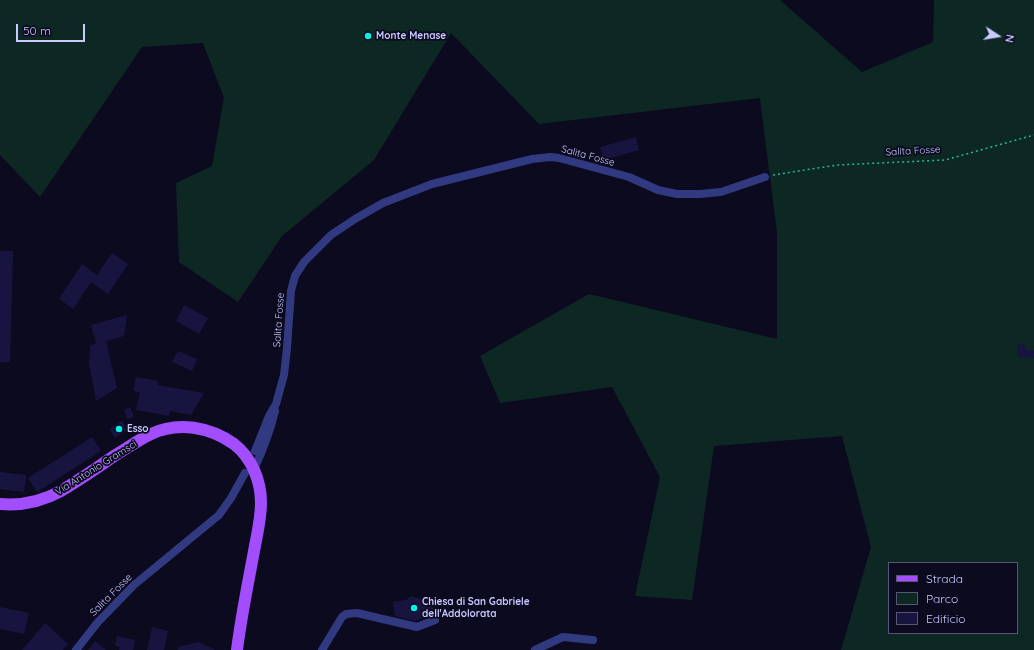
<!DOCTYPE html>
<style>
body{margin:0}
#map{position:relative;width:1034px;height:650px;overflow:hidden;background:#0b0a1e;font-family:Quicksand,sans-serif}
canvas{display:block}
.legend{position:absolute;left:888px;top:562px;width:130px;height:72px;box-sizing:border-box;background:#0b0a1e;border:1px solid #565678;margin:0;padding:5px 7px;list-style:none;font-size:12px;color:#c7c9ff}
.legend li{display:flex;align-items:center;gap:8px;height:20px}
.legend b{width:20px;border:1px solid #565678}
.north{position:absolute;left:978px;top:16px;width:40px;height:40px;-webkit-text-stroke:3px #0b0a1e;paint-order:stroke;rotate:102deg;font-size:11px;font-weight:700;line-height:16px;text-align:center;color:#c7c9ff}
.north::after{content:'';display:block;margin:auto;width:14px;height:18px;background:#c7c9ff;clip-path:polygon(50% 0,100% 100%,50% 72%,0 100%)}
.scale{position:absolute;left:16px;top:24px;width:69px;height:18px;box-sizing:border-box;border:2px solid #c7c9ff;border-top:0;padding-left:5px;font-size:12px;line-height:14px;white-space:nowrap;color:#c7c9ff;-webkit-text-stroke:3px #0b0a1e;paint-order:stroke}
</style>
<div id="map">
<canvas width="1034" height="650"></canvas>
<ul class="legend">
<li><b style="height:5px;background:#a24eff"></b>Strada</li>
<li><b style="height:11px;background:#0d2823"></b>Parco</li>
<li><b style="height:11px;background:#171540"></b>Edificio</li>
</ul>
<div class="north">N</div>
<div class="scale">50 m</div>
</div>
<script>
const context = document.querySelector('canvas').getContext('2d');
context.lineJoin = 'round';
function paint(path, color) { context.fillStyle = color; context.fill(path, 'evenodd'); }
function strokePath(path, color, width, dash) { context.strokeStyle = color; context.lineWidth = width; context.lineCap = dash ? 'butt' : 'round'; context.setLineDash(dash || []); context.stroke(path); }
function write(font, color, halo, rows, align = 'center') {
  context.font = font + ' Quicksand,sans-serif'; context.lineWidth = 3.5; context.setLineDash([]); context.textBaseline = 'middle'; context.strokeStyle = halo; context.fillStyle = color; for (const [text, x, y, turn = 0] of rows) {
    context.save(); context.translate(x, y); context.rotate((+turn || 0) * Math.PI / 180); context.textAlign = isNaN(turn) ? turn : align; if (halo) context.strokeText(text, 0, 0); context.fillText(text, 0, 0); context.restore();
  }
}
paint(new Path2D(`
 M0,0H780L862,72L933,42L934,0H1034V650H841L871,547L842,436L714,446L692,600L635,596L660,477L612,387L500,403L480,356L589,294L777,339V233L760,98L539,124L451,33L374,160L282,236L238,302L179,262L176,183L212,166L224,98L203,43L142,47L40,197L0,155ZM889,563H1017V633H889Z`), '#0d2823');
paint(new Path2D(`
 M636,137L639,150L604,160L600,147Z
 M0,251H13L10,362H0Z
 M112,253L128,264L108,294L91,282L73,309L59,299L82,264L97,275Z
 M184,305L208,318L199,334L176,321Z
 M127,315L124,336L106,341L117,388L96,401L89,363L90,345L96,344L91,325Z
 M1017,344H1025V350H1034V358L1017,357Z
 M178,351L197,359L192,371L172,362Z
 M136,377L158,381L157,385L204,393L191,415L170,411L169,416L136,410L140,392L133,391Z
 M130,407L134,417L127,419L124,410Z
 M122,421L127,430L115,438L109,429Z
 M92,437L101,451L37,492L28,478Z
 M0,472L26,475L24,492L0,489Z
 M411,596L433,602L434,613L415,621L395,616L393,602L406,600Z
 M0,607L29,613L24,634L0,629Z
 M45,623L68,644L63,650H22Z
 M152,627L168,631L164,650H147Z
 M117,636L135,640L133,650H119L120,647L115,646Z
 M95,641L106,650H88Z
 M198,642L216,650H178V647Z`), '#171540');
strokePath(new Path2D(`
 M773,175L837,165L945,160L1034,135`), '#23b798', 1.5, [2, 3]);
strokePath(new Path2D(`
 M255,451L269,416L276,404L284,375L287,348L291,291L295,276L304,262L331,235L355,219L383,203L432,184L532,159L550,157L559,158L629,177L658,190L677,194H700L721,192L765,177
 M254,469C263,450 270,432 275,411
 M76,650L98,622L134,585L219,515L231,498L245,473
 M322,650L342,617L346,614L357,613L417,627L435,620
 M535,650L563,637L593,640`), '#313a81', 8);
strokePath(new Path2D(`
 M0,504C22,506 41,502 61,491C79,480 97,468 114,456C126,449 138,440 151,434C178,421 210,427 234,444C252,458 261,481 261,503C261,519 257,535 254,551C248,584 241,617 237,650`), '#a24eff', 12);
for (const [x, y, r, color] of [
 [368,36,4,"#00f2e6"],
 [119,429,4,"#00f2e6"],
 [414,608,4,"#00f2e6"]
]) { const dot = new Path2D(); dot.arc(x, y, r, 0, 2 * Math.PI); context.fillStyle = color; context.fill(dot); strokePath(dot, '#0b0a1e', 1.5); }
write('bold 10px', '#c7c9ff', '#0b0a1e', [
 ["Monte Menase",376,36],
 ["Esso",127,429],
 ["Chiesa di San Gabriele",422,602],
 ["dell'Addolorata",422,614]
], 'left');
write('10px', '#c7c9ff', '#0b0a1e', [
 ["Salita Fosse",913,151,-3],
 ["Salita Fosse",588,156,15],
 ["Salita Fosse",279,320,-86],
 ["Via Antonio Gramsci",96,468,-32],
 ["Salita Fosse",111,595,-45]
]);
</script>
